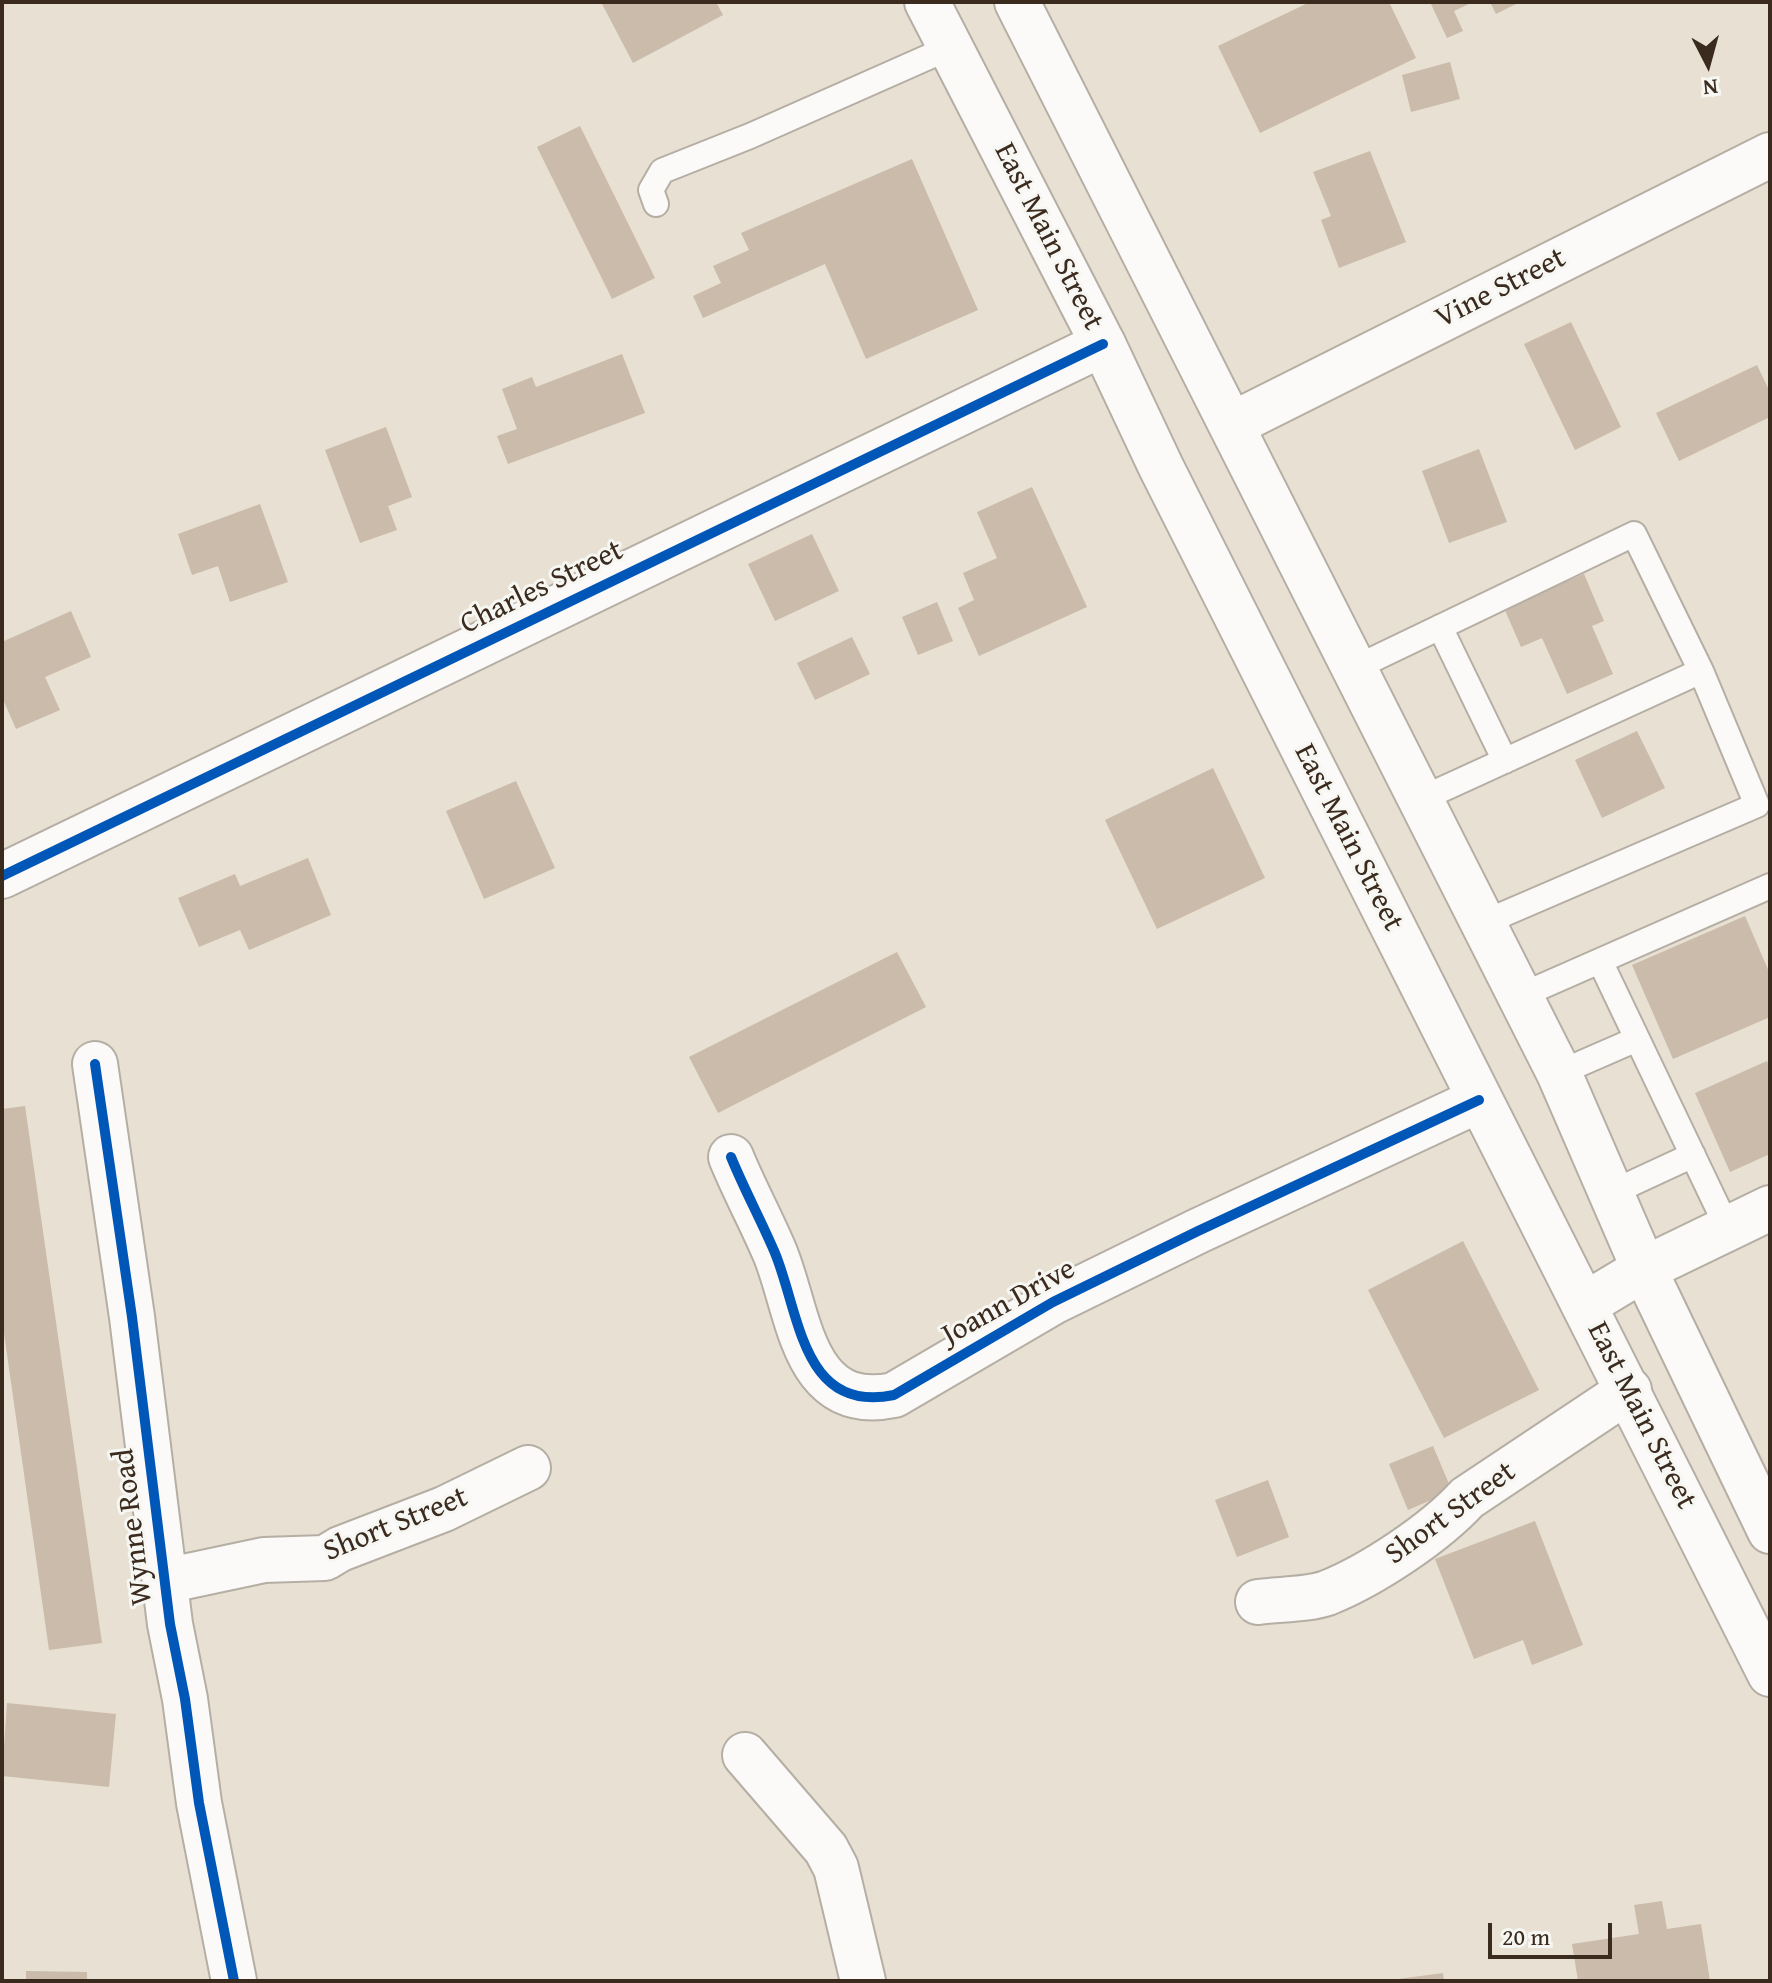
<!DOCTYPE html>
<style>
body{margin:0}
#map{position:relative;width:1772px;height:1983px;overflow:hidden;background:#e8e0d2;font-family:"Gentium Book Plus",serif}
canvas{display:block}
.frame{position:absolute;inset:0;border:4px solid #3b2a1e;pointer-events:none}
.north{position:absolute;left:1668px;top:24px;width:80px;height:80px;-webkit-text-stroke:6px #f6f6f2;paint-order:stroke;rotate:174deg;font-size:22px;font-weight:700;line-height:32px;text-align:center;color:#3b2a1e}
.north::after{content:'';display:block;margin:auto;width:28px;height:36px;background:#3b2a1e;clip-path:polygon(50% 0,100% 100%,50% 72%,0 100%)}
.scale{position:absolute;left:1488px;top:1923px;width:124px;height:36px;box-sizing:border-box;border:4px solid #3b2a1e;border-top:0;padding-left:10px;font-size:24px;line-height:28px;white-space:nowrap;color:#3b2a1e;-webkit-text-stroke:6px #f6f6f2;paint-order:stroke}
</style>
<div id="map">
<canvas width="1772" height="1983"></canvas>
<div class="frame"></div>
<div class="north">N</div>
<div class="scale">20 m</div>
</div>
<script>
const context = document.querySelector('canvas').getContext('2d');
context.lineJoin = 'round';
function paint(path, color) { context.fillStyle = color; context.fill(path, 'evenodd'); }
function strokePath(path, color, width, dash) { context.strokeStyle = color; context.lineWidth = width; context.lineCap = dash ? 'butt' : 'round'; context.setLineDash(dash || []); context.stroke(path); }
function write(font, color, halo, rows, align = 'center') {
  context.font = font + ' "Gentium Book Plus",serif'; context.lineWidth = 6; context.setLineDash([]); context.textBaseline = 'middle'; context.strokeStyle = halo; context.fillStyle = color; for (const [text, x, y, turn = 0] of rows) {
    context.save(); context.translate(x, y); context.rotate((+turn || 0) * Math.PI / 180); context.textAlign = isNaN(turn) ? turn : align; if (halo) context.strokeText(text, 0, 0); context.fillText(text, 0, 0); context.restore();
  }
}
paint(new Path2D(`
 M601,2H716L723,15L633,63Z
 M1310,2H1389L1416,58L1260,133L1218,46Z
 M1430,2H1473L1454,11L1463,31L1447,38Z
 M1490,2H1520L1496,14Z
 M1450,62L1460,99L1411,112L1402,75Z
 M580,126L655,278L612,299L537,147Z
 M1370,151L1406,242L1339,268L1321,220L1331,216L1313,172Z
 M912,159L978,310L866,359L825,264L703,318L693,296L721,283L713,266L749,250L741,233Z
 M1571,322L1621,427L1575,450L1524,344Z
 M622,354L645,413L508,464L497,436L517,429L502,389L532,377L536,387Z
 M1757,365L1770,392V417L1679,461L1656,413Z
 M386,427L412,497L388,506L397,530L360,543L325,450Z
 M1479,449L1507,522L1449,543L1422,471Z
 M1032,487L1087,607L979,656L958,608L974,600L963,573L997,558L977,512Z
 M260,504L288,582L230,602L218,566L192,575L178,534Z
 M812,534L839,591L775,621L748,564Z
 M1584,574L1604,621L1592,626L1613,674L1567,694L1542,638L1521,647L1504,608Z
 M937,602L953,641L918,655L902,617Z
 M71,611L91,657L45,677L60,710L16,729L2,697V642Z
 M852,637L870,674L815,700L797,663Z
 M1637,731L1665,788L1602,818L1575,760Z
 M1213,768L1265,878L1157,929L1105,820Z
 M516,781L555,868L484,899L446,811Z
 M308,858L331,915L249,950L240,930L199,947L178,898L235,874L240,886Z
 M1745,916L1770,974V1017L1673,1059L1632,965Z
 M897,952L926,1007L718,1113L689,1057Z
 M1767,1061L1770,1068V1154L1730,1172L1695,1093Z
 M25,1106L102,1643L49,1650L2,1319V1109Z
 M1463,1241L1539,1390L1444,1438L1368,1290Z
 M1433,1446L1452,1491L1408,1510L1389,1464Z
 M1268,1480L1289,1537L1237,1557L1215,1500Z
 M1535,1521L1583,1645L1532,1665L1523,1640L1474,1659L1435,1559Z
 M7,1703L116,1714L109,1787L2,1776Z
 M1662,1901L1667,1929L1701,1924L1710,1981H1578L1572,1944L1639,1934L1634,1905Z
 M26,1971L87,1972V1981H26Z
 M1443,1973L1444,1981H1398V1979Z`), '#cabbaa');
const lane = new Path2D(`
 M656,204L651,190L662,171L750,136L951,47
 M1440,627L1505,761
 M1355,668L1634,534L1701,671
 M1421,799L1701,671L1757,805L1483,923
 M1600,961L1728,1229
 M1520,996L1770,886
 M1559,1073L1637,1039
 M1611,1193L1693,1155`);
const street = new Path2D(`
 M1233,424L1770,155
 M2,876L1103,344
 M95,1064L132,1317L170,1624L185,1699L199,1803L234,1981
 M731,1157C744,1189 761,1220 775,1253C800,1314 802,1414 894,1395L1053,1302L1198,1231L1479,1100
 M1584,1305L1644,1269L1770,1208
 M165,1581L264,1560L325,1558L340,1549L444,1509L528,1468
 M1258,1602C1279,1599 1307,1600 1327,1593C1372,1575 1435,1533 1467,1498L1629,1390
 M745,1755L826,1849L836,1868L863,1981`);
const primary = new Path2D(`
 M927,2L1103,344L1161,467L1770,1674
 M1017,2L1559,1073L1644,1269L1770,1531`);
strokePath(lane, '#b5aea4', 28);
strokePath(street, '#b5aea4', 48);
strokePath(primary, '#b5aea4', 48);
strokePath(lane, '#fcfaf8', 24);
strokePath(street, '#fcfaf8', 44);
strokePath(primary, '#fcfaf8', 44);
strokePath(new Path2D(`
 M2,876L1103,344
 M95,1064L132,1317L170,1624L185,1699L199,1803L234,1981
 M731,1157C744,1189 761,1220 775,1253C800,1314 802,1414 894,1395L1053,1302L1198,1231L1479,1100`), '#0057b8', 10);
write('30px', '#3b2a1e', '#f6f6f2', [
 ["East Main Street",1048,237,63],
 ["Vine Street",1501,289,-27],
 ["Charles Street",542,588,-26],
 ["East Main Street",1348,838,63],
 ["Joann Drive",1009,1303,-29],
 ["East Main Street",1641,1416,63],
 ["Short Street",1451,1514,-36],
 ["Short Street",396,1525,-22],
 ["Wynne Road",134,1527,-97]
]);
</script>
